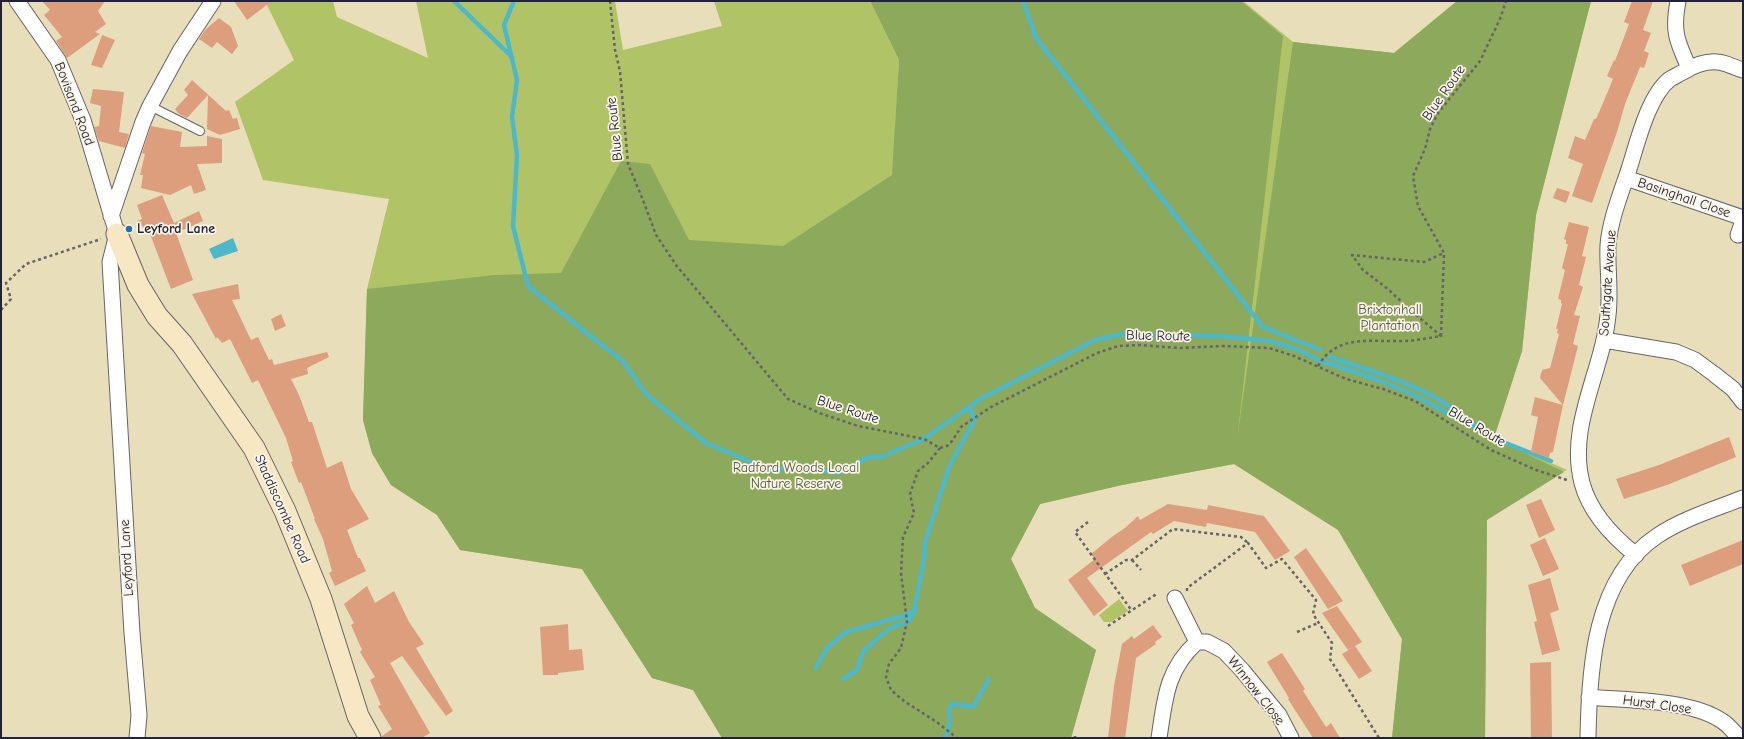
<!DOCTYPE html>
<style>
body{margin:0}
#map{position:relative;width:1744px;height:739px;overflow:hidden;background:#e8deb9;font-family:"Comic Neue",sans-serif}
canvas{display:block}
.frame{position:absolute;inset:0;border:2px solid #22223b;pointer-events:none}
</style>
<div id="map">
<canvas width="1744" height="739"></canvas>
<div class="frame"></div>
</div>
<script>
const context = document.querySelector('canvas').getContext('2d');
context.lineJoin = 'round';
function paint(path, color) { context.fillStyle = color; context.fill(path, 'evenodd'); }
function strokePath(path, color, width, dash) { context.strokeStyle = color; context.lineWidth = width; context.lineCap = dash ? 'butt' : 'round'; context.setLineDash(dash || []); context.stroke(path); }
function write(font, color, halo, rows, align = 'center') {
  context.font = font + ' "Comic Neue",sans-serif'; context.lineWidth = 3.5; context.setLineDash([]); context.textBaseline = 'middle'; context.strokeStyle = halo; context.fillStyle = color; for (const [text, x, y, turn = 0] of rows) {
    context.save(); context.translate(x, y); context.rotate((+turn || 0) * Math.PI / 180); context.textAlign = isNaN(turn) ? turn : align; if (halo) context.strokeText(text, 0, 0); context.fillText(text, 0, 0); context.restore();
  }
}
paint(new Path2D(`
 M265,1H333L337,17L428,58L416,1H615L623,50L722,26L714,1H870L899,60L895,133L917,144L1051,1H1243L1293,42L1394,53L1457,1H1591L1536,215L1522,351L1494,438L1567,470L1543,481L1487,520L1485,738H1392L1402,639L1338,530L1234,464L1122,485L1040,504L1011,559L1035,608L1096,650L1071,738H722L693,690L652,678L582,569L460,550L437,515L391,485L372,453L363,420L367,289L389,199L263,180L235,102L294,60Z
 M1119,599L1128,611L1111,622H1104L1099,615Z`), '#b1c367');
paint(new Path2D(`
 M870,1H1241L1283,36L1237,440L1293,42L1394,53L1457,1H1591L1536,215L1522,351L1494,438L1564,472L1487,520L1485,738H1392L1402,639L1338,530L1234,464L1122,485L1040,504L1011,559L1035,608L1096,650L1071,738H722L693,690L652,678L582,569L460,550L437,515L391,485L372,453L363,420L367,289L495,275L561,273L621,161L650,164L689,240L783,246L892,175L899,60Z`), '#8ca95c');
paint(new Path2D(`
 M233,238L238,251L214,259L209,249Z`), '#4db8ca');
strokePath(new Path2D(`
 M454,1L512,57
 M514,1L504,25L517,80L512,117L517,155L513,226L528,286L598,342L622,360L646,394L706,443L776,472L790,465L838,473L869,457H881L924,439L982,398L1095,340L1123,334L1222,336L1269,341L1297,349L1321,361L1373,378L1410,393L1494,438
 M1023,1L1036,38L1263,327L1321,350
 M1330,357C1366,369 1404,380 1438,399C1451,407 1463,417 1475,425
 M1493,438L1551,461
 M816,668L827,648L846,632L907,615L915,610
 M843,679L857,670L863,652L888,629L907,622L913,615L924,561L925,543L949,467L975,419L969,407
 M944,738C954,725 945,714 952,704C960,703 966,708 974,706L989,679`), '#4db8ca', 4.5);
paint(new Path2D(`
 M42,1H105L98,11L106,24L95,32L100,34L67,58L56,41L62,37L44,15L50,10Z
 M234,1H272L247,20Z
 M1632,1H1653L1643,30L1651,33L1644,51L1649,53L1644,68L1640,67L1625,104L1617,132L1592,203L1572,196L1583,164L1568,158L1575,136L1585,140L1594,119H1596L1603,103L1613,79L1607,76L1614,60L1615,61L1629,24L1624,22Z
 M219,18L231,27L238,46L232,54L217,42L212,48L199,39L206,29Z
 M102,35L115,40L102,68L91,65Z
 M192,80L226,111L229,110L233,119L237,118L240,129L220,135L207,129L208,95L187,118L179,114L175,109L188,95L184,90Z
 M93,89L124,92L119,132L129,134L125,148L99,141L94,127L99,126L101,106L90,103Z
 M151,126L182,132L180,147L207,146V136L222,139V163L197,164L206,190L194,194L191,185L170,195L141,188L143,175H140L145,154L142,153Z
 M1557,188L1570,192L1566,203L1553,198Z
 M162,195L174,223L199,211L203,221L176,233L193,280L171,289L150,234L137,221L142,219L137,205Z
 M1569,222L1589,227L1582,256L1586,257L1579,285L1583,287L1574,315L1580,316L1573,344L1578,346L1563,405L1540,378L1542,370L1550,368L1559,334L1557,333L1558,329H1556L1562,304L1561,303V300L1558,299L1565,270L1562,268L1568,244H1566V240L1564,239Z
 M238,284L240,299L232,300L251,340L258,337L269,360L272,359L274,365L327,352L329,357L307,368L308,374L291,379L299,395L309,422H312L327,468L342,461L351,489L369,519L347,530L358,558H360L366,571L335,586L329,573L332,571L323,539L314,519H315L301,482L299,483L291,462L293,461L286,438L258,380L252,383L230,339L222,343L217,337L216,339L192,294Z
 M281,314L286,326L275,331L271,319Z
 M1535,397L1563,405L1553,452L1550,453L1549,458L1531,452L1538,417L1531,415Z
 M1729,437L1736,457L1667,485L1624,499L1616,479L1659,465Z
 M1541,499L1555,530L1539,538L1526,505Z
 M1168,504L1207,510L1208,505L1264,516L1290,551L1275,560L1255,532L1207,523L1206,527L1174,521L1153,534L1151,532L1087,578L1108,605L1094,616L1068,580L1095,559L1091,554L1113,536L1125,528L1138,516L1140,520Z
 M1545,538L1559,569L1543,576L1530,545Z
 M1743,540V564L1690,586L1681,565Z
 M1306,548L1343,601L1328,609L1294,557Z
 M1550,578L1559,610L1550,613L1560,650L1542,655L1534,622L1537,621L1528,585Z
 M367,586L375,603L394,591L409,622L424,644L416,648L453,711L446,716L402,656L390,663L430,733L422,738H382V736L392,729L378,706L381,705L370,680L375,677L360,652L362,650L351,625L354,623L344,604Z
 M1337,606L1362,642L1348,650L1322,613Z
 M568,624L569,650L582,649L584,670L558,673V675H543L540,627Z
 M1153,625L1162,637L1155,642L1156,644L1136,658L1125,738H1108L1114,686L1122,644L1132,636L1134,639Z
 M1355,646L1372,671L1359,679L1342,654Z
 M1282,653L1305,689L1303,691L1326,727L1331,723L1340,738H1313L1288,699L1289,698L1267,662Z
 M1551,662L1552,738H1531L1530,663Z`), '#dc9e7d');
const lane = new Path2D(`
 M150,106L200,131`);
const street = new Path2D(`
 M17,1L58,60L83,120L117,234L110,262L132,633L139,715L137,738
 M1678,1C1672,31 1677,41 1689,68
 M1626,178L1743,218
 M111,216L143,122L150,106L180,51L213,1
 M1738,235L1743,221
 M1604,340L1676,352L1695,360L1714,374L1733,389L1743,402
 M1636,555C1612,536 1590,513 1582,483C1567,425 1603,371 1608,315C1611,292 1607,268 1608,245C1610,220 1621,193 1629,169C1637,144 1648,96 1670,79C1674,77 1679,74 1683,72C1693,66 1705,61 1717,62C1725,62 1735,68 1743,70
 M1175,598L1197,642H1207L1224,651L1242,670L1279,715L1291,738
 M1589,697C1628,701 1689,699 1722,721C1729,725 1734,733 1740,738
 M1159,738C1165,699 1166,670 1197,642
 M1588,738C1589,669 1594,578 1657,536C1682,519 1715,509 1743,498`);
const secondary = new Path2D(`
 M117,234L138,285L157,316L182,344L254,448L285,511L321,599L358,716L370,738`);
strokePath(lane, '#676467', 10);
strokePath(street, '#676467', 17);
strokePath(secondary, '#676467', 23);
strokePath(new Path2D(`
 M610,1L615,50L620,71L628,164L643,200L656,235L676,265L788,399L822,414L858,426L924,439L940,448L947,446L952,441L961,427L991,407L1097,353L1118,346L1140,345L1179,348L1224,346L1269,348L1294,356L1346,379L1383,389L1415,401L1491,450L1536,470L1567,480
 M1,310L11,299L6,283L26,264L101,239
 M1441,336L1444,253
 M1318,366C1337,334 1369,342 1401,341C1414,341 1428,338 1441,336L1408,308L1388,289L1363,270L1352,255L1424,262L1444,253L1418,206L1413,176L1425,149L1430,129L1438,113L1480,61L1500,19L1506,1
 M940,448L928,463L918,471L910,494L914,513L903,537L901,573L907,622L901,648L889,664L886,677L891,690L904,701L938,723L957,738
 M1088,522L1075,532L1132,611
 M1132,560L1141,570
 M1105,574L1126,560H1132L1173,529L1241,537L1248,543
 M1187,591V588L1248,543L1266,568L1282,559L1316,600L1313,614L1332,643L1330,659L1379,738
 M1108,626L1158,593
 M1297,632L1318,623
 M1075,738V736`), '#676467', 2.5, [3, 3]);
strokePath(lane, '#fff', 8);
strokePath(street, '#fff', 15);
strokePath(secondary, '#f7e8c3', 21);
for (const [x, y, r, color] of [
 [129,229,4,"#1f6fb2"]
]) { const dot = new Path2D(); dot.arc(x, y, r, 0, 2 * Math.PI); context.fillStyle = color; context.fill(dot); strokePath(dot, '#fcf5e5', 1.5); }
write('14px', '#22223b', '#fcf5e5', [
 ["Blue Route",1444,93,-55],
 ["Bovisand Road",74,104,69],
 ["Blue Route",615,129,-96],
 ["Basinghall Close",1684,198,19],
 ["Southgate Avenue",1608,283,-86],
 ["Blue Route",1158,336,1],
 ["Blue Route",848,410,18],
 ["Blue Route",1477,427,31],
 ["Staddiscombe Road",282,509,66],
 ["Leyford Lane",127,558,-93],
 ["Winnow Close",1256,691,52],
 ["Hurst Close",1657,705,8]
]);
write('bold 14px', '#22223b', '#fcf5e5', [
 ["Leyford Lane",137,229]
], 'left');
write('14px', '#545a4a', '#fcf5e5', [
 ["Brixtonhall",1390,310],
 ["Plantation",1390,326],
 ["Radford Woods Local",796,468],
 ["Nature Reserve",796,484]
]);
</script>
